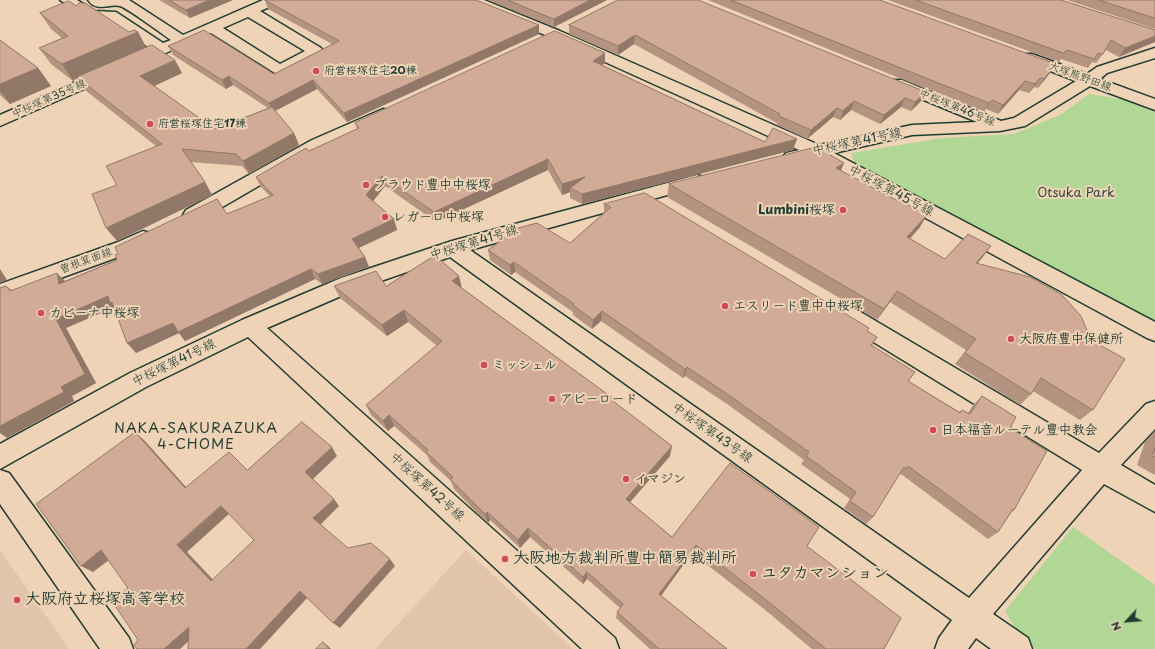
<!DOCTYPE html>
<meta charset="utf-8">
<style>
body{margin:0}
#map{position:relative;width:1155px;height:649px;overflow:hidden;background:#efd3b6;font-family:"Playpen Sans",sans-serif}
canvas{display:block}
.north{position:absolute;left:1107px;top:601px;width:40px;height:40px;-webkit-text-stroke:3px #efd3b6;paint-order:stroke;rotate:244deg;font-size:11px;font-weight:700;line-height:16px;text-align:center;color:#1f3d34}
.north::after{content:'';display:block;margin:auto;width:14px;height:18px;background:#1f3d34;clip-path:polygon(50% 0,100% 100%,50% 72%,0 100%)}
</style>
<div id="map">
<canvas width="1155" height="649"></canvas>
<div class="north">N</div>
</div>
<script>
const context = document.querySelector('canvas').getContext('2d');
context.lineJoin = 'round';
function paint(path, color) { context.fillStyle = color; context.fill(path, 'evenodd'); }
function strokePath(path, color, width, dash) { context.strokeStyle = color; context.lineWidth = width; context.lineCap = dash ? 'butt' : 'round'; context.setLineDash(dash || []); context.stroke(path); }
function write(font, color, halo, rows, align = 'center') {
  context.font = font + ' "Playpen Sans","Klee One",sans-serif'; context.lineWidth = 4; context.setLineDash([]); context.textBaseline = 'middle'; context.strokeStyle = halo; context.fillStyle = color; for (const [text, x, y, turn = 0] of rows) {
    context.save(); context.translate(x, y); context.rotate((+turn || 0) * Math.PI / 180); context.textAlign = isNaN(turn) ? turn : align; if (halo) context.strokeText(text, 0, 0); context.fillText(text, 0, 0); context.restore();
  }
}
paint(new Path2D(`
 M0,550L69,649H0Z
 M466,550L573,649H375Z`), '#e2c4aa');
paint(new Path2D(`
 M1089,94L1125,100L1155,112V320L1145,319L855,165L851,153L942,138L1014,134L1060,115Z
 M1073,527L1155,585V649H1036L1021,638L1005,611Z`), '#b0d793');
const minor = new Path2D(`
 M60,0H77L95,11L116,12L163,43L171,40C162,34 129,9 120,6C109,3 97,13 88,0H129L183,35L263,0H281L279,3L260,11L321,48L323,51L321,54L280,75L275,73L211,33L0,126V115L151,49L108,19L87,18ZM248,17L305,51L280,64L223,28Z
 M465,0H484L560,31L819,145L912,125L977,122L890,86L888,83L890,80H902L1001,121L1014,118L1076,81L1022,60L1019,57L1022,54H1032L1087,74L1097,67L1155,48V58L1107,73L1100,79L1155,99V110L1090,86L1025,126L1000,131L912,135L834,153L1155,322V341L1147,338L815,158L792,163L786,161L783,157L786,153L799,150L550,37L467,3Z
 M383,109L389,110L391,114L389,118L324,148L200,220L193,222L186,220L183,215L186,210L312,140Z
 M697,175L703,177L706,181L703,185L470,250L969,598L1082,470L836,319L833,313L836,307L844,304L852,307L1099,453L1146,404L1155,401V429L1121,465L1155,485V512L1104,484L993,614L1028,638L1032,649H991L976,638L968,649H935L939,638L952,620L450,257L355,290L267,328L615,638L619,649H582L248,337L146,387L0,469V444L130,373L242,320L341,278L452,241Z
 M143,231L150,233L153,238L150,243L132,252L0,300V284L118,242Z
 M0,470L9,473L129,638L133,649H100L0,504Z`);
strokePath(minor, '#1f3d34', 3);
paint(minor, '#efd3b6');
paint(new Path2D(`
 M159,0H233L190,18Z
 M265,0L539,25V34L347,122L317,89L275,111L294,133L299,145L249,174L242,166L191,162L205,182L212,195L117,241V185L156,146L85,90L78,79L73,81L51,64L39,48L62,38L51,29L40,13L76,6L129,32H138L146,48L182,73L154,86L215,129L268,108L233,85L226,89L173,55L168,46L274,74L332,44L268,9Z
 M488,0H607L554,27Z
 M618,0L926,92L921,101L911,111L901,107L880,124L851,110L840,120L833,117L807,139L777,125V123L634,44L618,55L569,34V25Z
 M708,0H880L1056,64L1050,73L1038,88L1034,87L1029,93L1019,90L998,114L986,109L984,112L931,91Z
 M888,0H1061L1155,30L1119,57L1106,50L1096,63L1092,62L1088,68L1061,59L1059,62Z
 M1067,0H1155V29Z
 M0,40L38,68L51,86L10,104L0,95Z
 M605,63L602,65L765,142L793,150L582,204L570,198V192L562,195L548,170L436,222L385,186L373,201L394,219L397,230L359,248L365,257L369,267L322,284L315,279L185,341L179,333L136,353L114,307L66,328L96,383L72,396L74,401L7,438L6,286L12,290L65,281L270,196L261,187L256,177L357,129L355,123Z
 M844,163L840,171L920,227L910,239L945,259L991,246L977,264L1093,410L1080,420L1033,391L1031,394L1020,405L955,364L966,350L890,302L877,320L667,197L669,184Z
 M604,204L867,331L877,337L872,346L908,381L960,412L962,410L968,413L973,405L982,396L1010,428L1014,510L1011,513L998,532L988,539L901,474L898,476L873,517L866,524L844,508L850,499L801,464L804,460L727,404L685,376L683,378L601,321L592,329L573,315V312L515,272L511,275L490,260L488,250L570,243L604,213Z
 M334,286H386L462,288L614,399V402L670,456L630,502L672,537L807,546L884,649H812L764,609L692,553L661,596L727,649H650L616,618L617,612L620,608L587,579L583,584L530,537L520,548L490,520L488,523L481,517L454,489L451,481L430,462L427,455L394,426L388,431L371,415L366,405L437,346L408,322L387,336L340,298Z
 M1155,431V475L1137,465L1145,442Z`), '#b49381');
paint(new Path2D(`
 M209,0H233L190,18L186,10Z
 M590,0H607L554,27V19Z
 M539,25V34L347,122L344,113Z
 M138,32L147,49L77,77L78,79L73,81L62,64Z
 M635,35L634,44L618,55V46Z
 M1155,36V42L1119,57L1125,48Z
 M605,53V63L593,71V61Z
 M175,60L182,73L148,89L140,76Z
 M1056,64L1050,73L1038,88L1044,79Z
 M38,68L51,86L10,104L0,91V84Z
 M229,76L233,85L226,89L222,80Z
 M1040,78L1034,87L1029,93L1035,84Z
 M313,80L317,89L273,112L269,103Z
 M1025,81L1019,90L998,114L1003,105Z
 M926,92L921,101L911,111L915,102Z
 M905,98L901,107L880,124L884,115Z
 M992,100L984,112L989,103Z
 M854,101L851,110L840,120L843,111Z
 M837,108L833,117L807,139L811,130Z
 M294,133L299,145L249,174L243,161Z
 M797,139L793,150L582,204V194Z
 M548,159V170L436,222L434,212Z
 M844,163L839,175L836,168Z
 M382,176L385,186L370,205L366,195Z
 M585,177L570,188V192L562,195V184Z
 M205,182L212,195L117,241L106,228Z
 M927,215L920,227L900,249L907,237Z
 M394,219L397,230L356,249L352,239Z
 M991,246L982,258L967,275L976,263Z
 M365,257L369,267L322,284L318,274Z
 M514,262L515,272L511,275L510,265Z
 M0,269L7,280L0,283Z
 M311,269L315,279L185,341L179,333L136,353L127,343L173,323Z
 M57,273L67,283L59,284Z
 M459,276L462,288L452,281Z
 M897,291L890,302L877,320L884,309Z
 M108,296L117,306L66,328L96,383L72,396L74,401L7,438L0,433V426L61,387L56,319Z
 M404,310L408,322L387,336L382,325Z
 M602,311L601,321L592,329L593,320Z
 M687,367L685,376L683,378L685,369Z
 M389,415L394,426L388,431L383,421Z
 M135,432L145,441L194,496L185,488Z
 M672,446L670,456L625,508L626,499Z
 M332,447L337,456L312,480L305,472Z
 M334,499L339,506L320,525L313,518Z
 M221,506L230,513L187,552L220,587L211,581L177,545Z
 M487,512L490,520L488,523L485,514Z
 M528,528L530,537L520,548L518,540Z
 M696,545L692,553L657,601L659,594Z
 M101,550L113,557L93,572L81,566Z
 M390,559L395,566L340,628L333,623Z
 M587,572V579L583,584V577Z
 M300,591L308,597L260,649H246Z
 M189,627L199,632L180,649H164Z
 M323,642L328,646L331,649H329Z`), '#927869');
const building = new Path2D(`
 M170,0H209L186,10Z
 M265,0H476L539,25L344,113L313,80L269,103L229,76L222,80L168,46L204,30L274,74L339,41Z
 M508,0H590L554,19Z
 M618,0H698L926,92L915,102L905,98L884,115L854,101L843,111L837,108L811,130L779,116L780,114L635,35L618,46L569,25Z
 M731,0H880L1056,64L1044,79L1040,78L1035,84L1025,81L1003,105L992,100L989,103L936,82Z
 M916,0H1061L1155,30V36L1125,48L1111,40L1103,54L1098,53L1094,59L1067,50L1064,53Z
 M1099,0H1155V18Z
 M69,1L76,6L79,3H85L129,32L134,30L138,32L62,64L39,48L68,36L40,13Z
 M555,31L605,53L593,61L765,142L773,128L797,139L582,194L570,188L585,177L562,184L548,159L434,212L382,176L366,195L394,219L352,239L365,257L318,274L311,269L178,332L173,323L127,343L112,302L110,303L108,296L56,319L85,374L61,387L64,392L0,426V288L6,286L10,291L57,273L59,284L117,260L115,255L118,254L115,247L217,199L227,214L273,195L256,177L306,148L309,151L359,128L355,123Z
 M0,40L38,68L0,84Z
 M152,45L175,60L140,76L215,129L272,107L294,133L243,161L236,154L182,149L205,182L106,228L92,194L117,185L106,166L162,144L77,77Z
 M817,147L844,163L836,168L898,201L899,200L927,215L907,237L945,259L968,234L991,246L976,263L1030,277L1062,295L1081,316L1091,340L1125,359L1093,410L1041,378L1031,394L965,353L976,339L897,291L884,309L669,184Z
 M645,193L869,328L867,331L877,337L871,345L915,372L908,381L960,413L962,410L970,414L982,396L1016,417L1010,428L1047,451L1014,510L1013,509L998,532L908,466L906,469L904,467L873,517L850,501L856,492L806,456L809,452L730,396L687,367L685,369L602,311L593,320L573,305L574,304L514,262L510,265L488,250L518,228L537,223L570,243L611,207L604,204Z
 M431,258H438L459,276L452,281L614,399L613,401L672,446L626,499L672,537L730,463L819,527L807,546L901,618L884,649H826L770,603L696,545L659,594L727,649H659L617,612L623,604L587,572L583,577L528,528L518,540L487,512L485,514L450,479L453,477L426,452L428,450L389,415L383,421L366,405L442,341L404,310L382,325L334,286L376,271L386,286Z
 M302,422L332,447L305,472L334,499L313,518L348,548L371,543L390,559L333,623L300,591L246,649H188L189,627L164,649H137L134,645L138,640L112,601L128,588L101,550L81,566L36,504L135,432L185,488L229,452L247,470ZM221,506L254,540L211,581L177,545Z
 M1155,448V457L1152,456Z
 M323,642L329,649H316Z`);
paint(building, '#d1ab96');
strokePath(building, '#927869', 1);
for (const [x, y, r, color] of [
 [316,71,4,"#d1495b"],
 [150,124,4,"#d1495b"],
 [366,185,4,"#d1495b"],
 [843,210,4,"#d1495b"],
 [385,217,4,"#d1495b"],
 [725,306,4,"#d1495b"],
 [41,313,4,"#d1495b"],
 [1011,339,4,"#d1495b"],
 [484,365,4,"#d1495b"],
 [552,399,4,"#d1495b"],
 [933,430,4,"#d1495b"],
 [626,479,4,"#d1495b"],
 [505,559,4,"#d1495b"],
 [753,574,4,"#d1495b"],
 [17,600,4,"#d1495b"]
]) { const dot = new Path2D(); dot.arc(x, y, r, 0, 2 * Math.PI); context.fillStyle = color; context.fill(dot); strokePath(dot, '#efd3b6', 1.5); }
write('bold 11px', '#1f3d34', '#efd3b6', [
 ["府営桜塚住宅20棟",324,71],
 ["府営桜塚住宅17棟",158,124]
], 'left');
write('11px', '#1f3d34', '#efd3b6', [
 ["大塚熊野田線",1080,77,20],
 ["中桜塚第35号線",49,99,-24],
 ["中桜塚第46号線",957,108,22],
 ["曽根箕面線",86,261,-20]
]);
write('13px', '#1f3d34', '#efd3b6', [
 ["中桜塚第41号線",857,142,-12],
 ["中桜塚第45号線",891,191,28],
 ["中桜塚第41号線",474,243,-17],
 ["中桜塚第41号線",174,363,-26],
 ["中桜塚第43号線",712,433,35],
 ["中桜塚第42号線",427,487,42]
]);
write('bold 13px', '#1f3d34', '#efd3b6', [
 ["プラウド豊中中桜塚",374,185],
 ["Lumbini桜塚",835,210,"right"],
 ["レガーロ中桜塚",393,217],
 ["エスリード豊中中桜塚",733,306],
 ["カビーナ中桜塚",49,313],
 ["大阪府豊中保健所",1019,339],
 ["ミッシェル",492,365],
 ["アビーロード",560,399],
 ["日本福音ルーテル豊中教会",941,430],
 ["イマジン",634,479]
], 'left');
write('13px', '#2e4c3e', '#efd3b6', [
 ["Otsuka Park",1076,193]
]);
context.letterSpacing = '1px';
write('14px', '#1f3d34', '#efd3b6', [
 ["NAKA-SAKURAZUKA",196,429],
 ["4-CHOME",196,445]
]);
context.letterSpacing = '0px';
write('bold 16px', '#1f3d34', '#efd3b6', [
 ["大阪地方裁判所豊中簡易裁判所",513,559],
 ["ユタカマンション",761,574],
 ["大阪府立桜塚高等学校",25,600]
], 'left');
</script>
